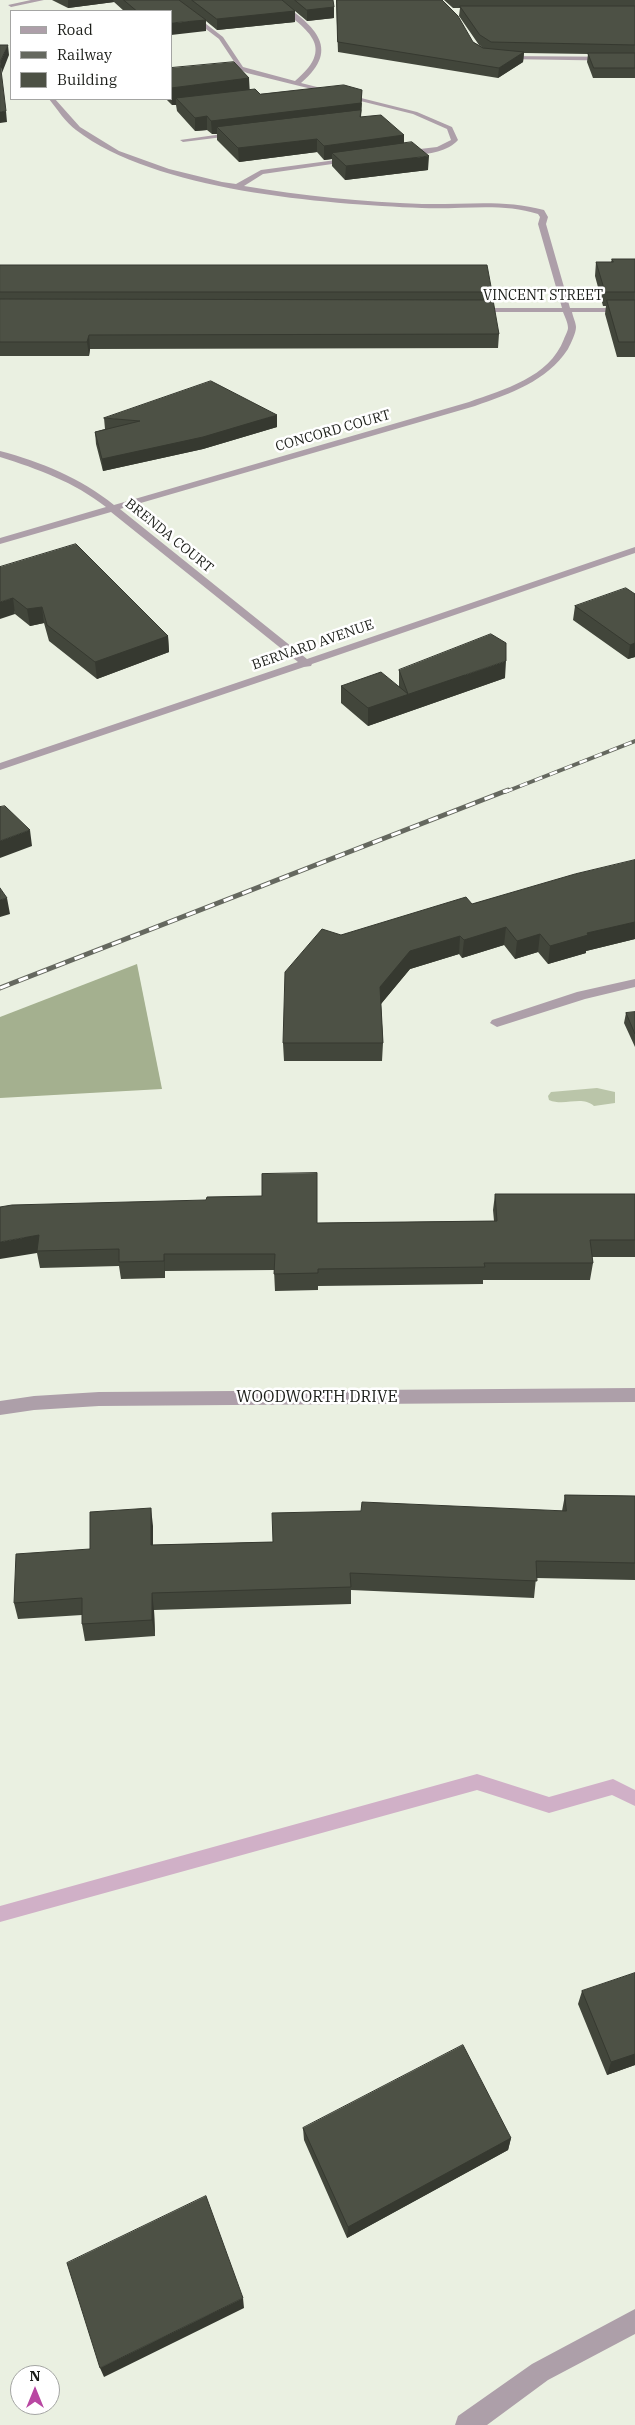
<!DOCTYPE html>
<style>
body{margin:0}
#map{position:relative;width:635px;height:2425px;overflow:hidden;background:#eaf0e1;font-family:"IBM Plex Serif",serif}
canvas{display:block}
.legend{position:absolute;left:10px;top:10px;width:162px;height:90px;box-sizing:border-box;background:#fff;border:1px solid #a4a5a3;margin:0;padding:6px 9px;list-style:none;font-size:15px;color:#1b1d18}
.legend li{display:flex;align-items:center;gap:10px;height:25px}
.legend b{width:25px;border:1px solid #a4a5a3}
.north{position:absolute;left:10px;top:2365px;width:50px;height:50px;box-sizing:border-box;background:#fff;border:1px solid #a4a5a3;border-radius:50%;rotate:0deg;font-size:14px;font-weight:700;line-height:20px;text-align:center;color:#1b1d18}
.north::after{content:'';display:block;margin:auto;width:18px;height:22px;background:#b947a2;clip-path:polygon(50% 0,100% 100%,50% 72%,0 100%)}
</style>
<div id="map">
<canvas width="635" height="2425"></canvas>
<ul class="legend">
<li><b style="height:6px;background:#ad9fa9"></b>Road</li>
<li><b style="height:6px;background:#65685f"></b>Railway</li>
<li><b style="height:14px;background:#4d5145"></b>Building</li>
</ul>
<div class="north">N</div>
</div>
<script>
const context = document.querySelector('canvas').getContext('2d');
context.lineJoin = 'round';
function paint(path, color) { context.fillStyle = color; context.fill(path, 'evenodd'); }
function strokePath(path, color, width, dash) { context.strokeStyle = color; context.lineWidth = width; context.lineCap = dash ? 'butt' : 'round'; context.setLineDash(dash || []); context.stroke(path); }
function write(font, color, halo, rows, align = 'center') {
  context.font = font + ' "IBM Plex Serif",serif'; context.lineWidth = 5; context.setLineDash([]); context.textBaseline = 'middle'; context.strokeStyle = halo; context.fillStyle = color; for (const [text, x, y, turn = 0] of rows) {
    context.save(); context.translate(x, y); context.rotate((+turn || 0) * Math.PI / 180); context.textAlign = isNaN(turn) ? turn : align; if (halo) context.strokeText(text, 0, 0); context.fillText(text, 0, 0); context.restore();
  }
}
paint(new Path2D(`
 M597,1088L615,1092V1103L594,1106C581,1095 565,1107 549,1100L548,1096L551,1092Z`), '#bac5a9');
paint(new Path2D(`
 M137,964L162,1089L0,1098V1017Z`), '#a4b08f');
paint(new Path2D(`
 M477,1774L549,1797L613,1779L635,1790V1806L612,1795L549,1813L477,1790L0,1922V1906Z`), '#d0b0c7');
paint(new Path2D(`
 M31,0H44L11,7L8,5Z
 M168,0H175L223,37L243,67L295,81C341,43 300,27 271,0H278C311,24 344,47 301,83L417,112L452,127L458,140C446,154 418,156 401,154L403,151L437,147L451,140L447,129L413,114L247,73L239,69L219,39Z
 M504,56L635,57V61L502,59Z
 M49,99H55L80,127L119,151L169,169L222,182L236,184L261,170L351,158L353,161L263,174L244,186C303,196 363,202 422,204C463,205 504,199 544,210L548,217L546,224L570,308H635V312H572C573,317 576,323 576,327C576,333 571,343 568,349C546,382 511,393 475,406L120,509L307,659L635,547V553L312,664L311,666L304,667L0,770V763L298,662L111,512L0,544V538L106,507C74,482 38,469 0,457V451C41,462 81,478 114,505L469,402C504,389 549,378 564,339C565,336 568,331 568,328C568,323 565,317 563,312H477L473,310L477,308H562L538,224L540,217L538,214C501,202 460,210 422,208C324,204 155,191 76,130C66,123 57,109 49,99Z
 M237,132L239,135L183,142L180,140Z
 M635,979V987L585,999L497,1027L490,1023L492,1020L577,992Z
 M635,1388V1402L99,1406L34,1410L0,1415V1401L34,1396L99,1392Z
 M635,2309V2334L548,2380L487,2425H455L458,2416L532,2364Z`), '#ad9fa9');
const railFar1 = new Path2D(`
 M505,792L635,741`);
const rail = new Path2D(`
 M0,988L508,790`);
strokePath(railFar1, '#65685f', 4);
strokePath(rail, '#65685f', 5);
strokePath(railFar1, '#fff', 2.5, [8]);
strokePath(rail, '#fff', 3, [10]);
paint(new Path2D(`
 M52,0H333L334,18L307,21L295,11V22L217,30L206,21V31L171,11H124L114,2L68,8Z
 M336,0L473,42L484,48L479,45L459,16L460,8H453L444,0H635V78H593L587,62L588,54L524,53L523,62L498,78L338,52Z
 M171,68L249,78V89L260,94L362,103L361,117L404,135V143L428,170L345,180L332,166V159L324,160L317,152L239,162L217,140V134H212L207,130L195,131L177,111L176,105H172L166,99H171Z
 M612,259H635V357H617L605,314L606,306H603L595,276L596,262H611Z
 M0,265L492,292L491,300L499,334L498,348L90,349L89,356H0Z
 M104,418L277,427L203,449L103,471L96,444L95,432L105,429Z
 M0,567L168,636L169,652L97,679L49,641L44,623L30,626L15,614Z
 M635,594V657L628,659L573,620L575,606Z
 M399,670L505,678L368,726L341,703V686H399Z
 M635,860V939L586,951V953L548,964L538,952L515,959L504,945L462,958L459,954L410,969L381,1004L383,1043L382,1061H284L283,1043L341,935L472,904Z
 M635,1012V1047L624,1023L626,1013Z
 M495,1194H635V1257H592L593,1263L590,1280H483V1284L318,1286V1290L275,1291L274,1270L165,1271V1278L121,1279L119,1266L40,1268L37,1253L0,1207L317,1223L494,1221L493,1210Z
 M565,1495L635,1496V1580L536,1578L534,1598L351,1590V1604L154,1610L155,1636L85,1641L82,1624V1615L18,1619L14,1603L90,1549L153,1526V1545L273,1542L562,1511Z
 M635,1973V2065L607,2075L578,2004L582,1991Z
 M303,2128L511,2138L508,2150L347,2238L304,2140Z`), '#42463b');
paint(new Path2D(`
 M68,0H113L114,2L68,8Z
 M334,7V18L307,21V10Z
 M295,11V22L217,30V19Z
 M206,20V31L171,35V23Z
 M8,45L9,55L2,73L0,62Z
 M524,52L523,62L498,78L499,68Z
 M249,78L250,95L176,98V105H172L171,88Z
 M362,90L361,116L217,127V134H212L211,121Z
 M6,111L7,122L0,123V112Z
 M207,116V130L195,131V118Z
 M404,135V149L332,153V159L324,160V146Z
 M317,139V152L239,162L238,148Z
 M429,156L428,170L345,180L346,166Z
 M89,335L90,349L89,356L87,342Z
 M277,415V427L203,449L103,471L102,459Z
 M13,598L15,614L0,619V602Z
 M42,607L44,623L30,626L27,609Z
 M168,636L169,652L97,679L95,662Z
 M635,643V657L628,659L630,645Z
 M506,661L505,678L368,726V708Z
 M30,830L32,846L0,858V841Z
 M7,898L10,914L0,917V900Z
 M635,922V939L586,951V953L548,964L550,946L587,933Z
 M506,927L504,945L462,958L464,940Z
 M540,934L538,952L515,959L517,941Z
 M460,936L459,954L410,969L380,1005V987L410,951Z
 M39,1235L37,1253L0,1259V1242Z
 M164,1254L165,1271V1278L164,1261Z
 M151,1508L153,1526V1562L151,1545Z
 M152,1593L154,1610L155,1636L152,1620Z
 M635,2054V2065L607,2075L611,2062Z
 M511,2138L508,2150L347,2238L348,2227Z
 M243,2298L244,2308L104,2377L100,2368Z`), '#363930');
const building = new Path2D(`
 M124,0H179L206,20L171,23V11H137Z
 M192,0H282L295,11L217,19Z
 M295,0H333L334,7L307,10Z
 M337,0H442L458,16L473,42L483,48L524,52L499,68L338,42Z
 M460,6H635V45L491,42L480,35Z
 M0,45H8L0,62L6,111L0,112Z
 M588,53H635V68H594Z
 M234,62L249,78L171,88V68Z
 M344,85L362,90L361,103L211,121L207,116L195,118L176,98L255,89L260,94Z
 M361,110L360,117L381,115L404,135L324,146L317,139L238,148L217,127Z
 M412,142L429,156L346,166L332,153Z
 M612,259H635V292H605L596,262H613Z
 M0,265H487L492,292H0Z
 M0,299L493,300L499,334L89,335L87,342H0Z
 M607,300H635V342H619Z
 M211,381L277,415L203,437L102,459L95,432L140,421L104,418Z
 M76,544L168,636L95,662L47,625L42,607L27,609L13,598L0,602V567Z
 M626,588L635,594V643L630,645L575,606Z
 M491,634L506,643V661L368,708L341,686L381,672L408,694L399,670Z
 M5,806L30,830L0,841V807Z
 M635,860V922L587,933L588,935L550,946L540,934L517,941L506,927L464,940L460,936L410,951L380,987L383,1043H283L285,972L322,929L341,935L466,897L472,904L575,874Z
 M0,888L7,898L0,900Z
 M635,1012V1034L626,1013Z
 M317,1173V1223L497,1221L495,1194H635V1240H590L593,1263H484L485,1267L318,1269V1273L274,1274L275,1254H164V1261L119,1262V1249L37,1251L39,1235L0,1242V1207L12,1205L206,1200L207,1197L262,1196V1174Z
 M565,1495L635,1496V1563L536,1561L537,1581L350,1573L351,1587L152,1593V1620L82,1624V1598L14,1603L16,1554L90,1549V1512L151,1508V1545L273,1542L272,1513L361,1511L362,1502L566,1511Z
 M635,1973V2054L611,2062L582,1991Z
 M463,2045L511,2138L348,2227L303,2128Z
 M206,2196L243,2298L100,2368L67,2263Z`);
paint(building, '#4d5145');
strokePath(building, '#363930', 1);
write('14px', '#1b1d18', '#fff', [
 ["VINCENT STREET",543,296],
 ["CONCORD COURT",333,431,-16],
 ["BRENDA COURT",169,536,39],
 ["BERNARD AVENUE",313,645,-19]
]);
write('16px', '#1b1d18', '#fff', [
 ["WOODWORTH DRIVE",317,1397]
]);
</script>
